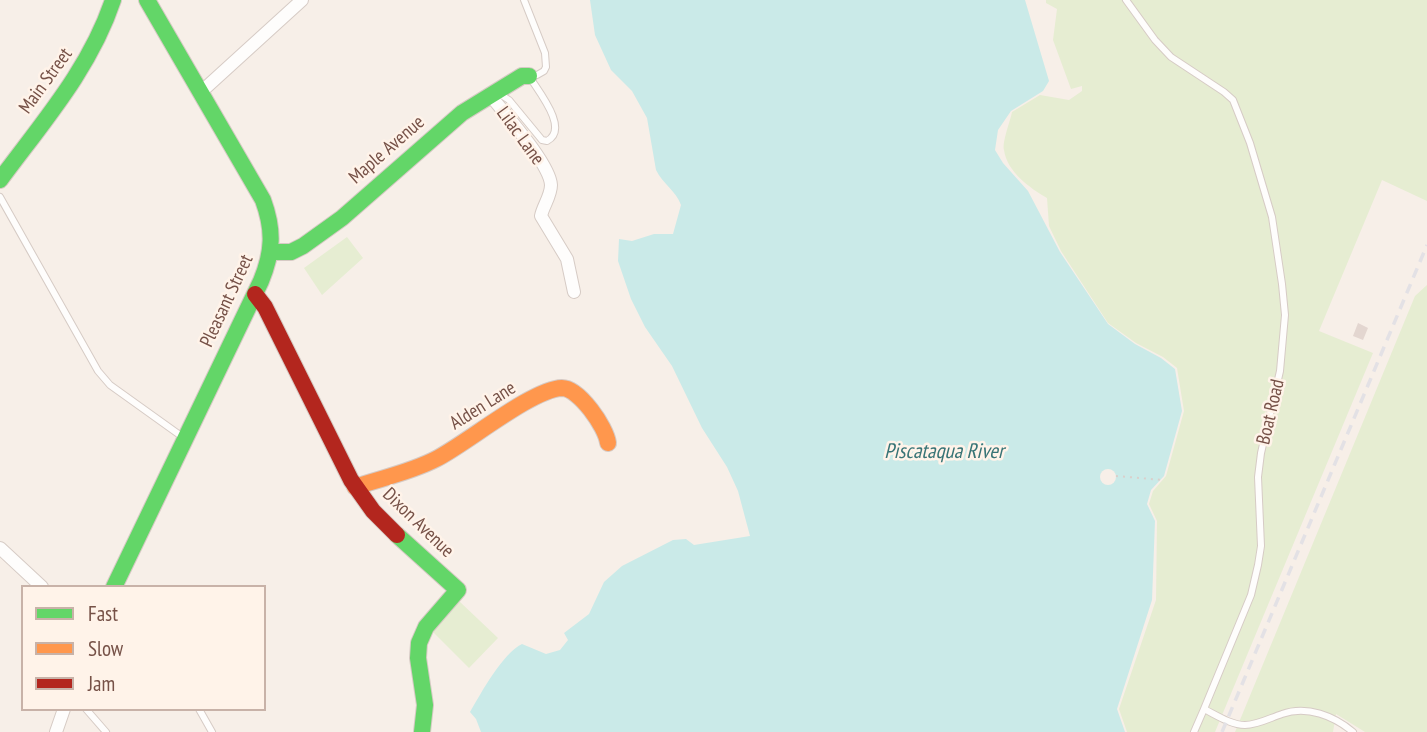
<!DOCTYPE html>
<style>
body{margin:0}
#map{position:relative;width:1427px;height:732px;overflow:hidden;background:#f7efe8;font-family:"PT Sans Narrow",sans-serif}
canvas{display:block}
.legend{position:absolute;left:21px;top:585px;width:245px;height:126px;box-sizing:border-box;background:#fff3e9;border:2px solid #c8b2a8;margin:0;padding:9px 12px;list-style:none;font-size:21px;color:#765147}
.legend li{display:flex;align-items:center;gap:14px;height:35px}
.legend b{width:35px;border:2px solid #c8b2a8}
</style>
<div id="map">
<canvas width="1427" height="732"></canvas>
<ul class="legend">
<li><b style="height:9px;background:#63d668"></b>Fast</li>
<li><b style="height:9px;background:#ff974d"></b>Slow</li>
<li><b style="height:9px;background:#b3261e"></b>Jam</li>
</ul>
</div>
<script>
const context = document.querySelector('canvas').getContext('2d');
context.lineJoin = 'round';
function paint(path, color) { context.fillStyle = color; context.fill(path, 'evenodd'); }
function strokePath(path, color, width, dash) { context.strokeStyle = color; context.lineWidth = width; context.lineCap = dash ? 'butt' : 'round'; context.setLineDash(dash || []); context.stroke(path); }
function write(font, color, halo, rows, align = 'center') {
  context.font = font + ' "PT Sans Narrow",sans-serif'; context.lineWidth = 5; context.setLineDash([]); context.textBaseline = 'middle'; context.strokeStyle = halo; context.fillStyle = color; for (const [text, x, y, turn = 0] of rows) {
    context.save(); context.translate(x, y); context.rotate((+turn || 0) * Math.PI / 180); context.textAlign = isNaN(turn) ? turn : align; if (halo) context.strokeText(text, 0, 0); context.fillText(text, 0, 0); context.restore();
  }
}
paint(new Path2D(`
 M1046,0H1427V201L1382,180L1319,331L1373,353L1215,732H1127L1119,709L1156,600L1157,521L1149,504L1153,491L1166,476L1184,411L1177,368L1163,357L1136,343L1108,323L1061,251L1049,226L1047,198C1030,188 1007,172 1004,150C1002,142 1010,122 1012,112L1040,95L1069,100L1082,91V86L1071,89L1053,40L1057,9L1046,3Z
 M347,237L363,258L322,295L304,268Z
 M1427,285V732H1365L1336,714L1333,732H1235L1415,296Z
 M459,601L498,638L469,668L431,630Z`), '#e6edd2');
paint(new Path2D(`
 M590,0H1025L1049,81L1043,91L1011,111L998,130L995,150L1003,163L1028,191L1060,252L1108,324L1135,344L1161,358L1175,369L1182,411L1164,476L1151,490L1147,504L1155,521L1152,600L1117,709L1125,732H481L476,719L470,712C481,693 503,653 522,644L546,654L560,650L568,640L564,633L589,614L604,582L622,566L673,540L686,539L694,545L750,536L738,491L727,467L702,428L672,366L645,327L631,299L618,261L619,239L632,241L654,234H673L681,205C676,191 663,184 656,170L647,118L632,91L611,70L595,35Z`), '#caeae8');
paint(new Path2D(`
 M1100 477a8 8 0 1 1 16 0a8 8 0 1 1-16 0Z`), '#f7efe8');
paint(new Path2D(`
 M1358,323L1368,328L1363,340L1353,336Z`), '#e3d6d0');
const lane = new Path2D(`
 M1126,0L1155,40L1171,57L1224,92L1233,100L1250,143L1272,217L1282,284L1285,315L1280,371L1261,453L1258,477L1261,546L1258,565L1251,595L1204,709C1216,715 1231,725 1245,725C1257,725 1270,718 1282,714C1307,705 1334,716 1353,732
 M498,93L509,100L542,140L547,141C570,129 538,91 529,76L537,75L544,71L546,67L545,53L524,0
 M0,197L98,371L110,385L184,438
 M86,709L106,732
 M199,709L212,732
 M1194,732L1204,709`);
const street = new Path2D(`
 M201,92L302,0
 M490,95C505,114 550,164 551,185C551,196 543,206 541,216L567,259L574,292
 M0,548L42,587
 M56,732L64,709`);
const fast = new Path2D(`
 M0,180C42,123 90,69 113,0
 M272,252H291L303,246L342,218L462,113L522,76H529
 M397,535L458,590L426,627L419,643L418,658L425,705L422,732
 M114,587L261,281C273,252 274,230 263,200L147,0`);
const slow = new Path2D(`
 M355,487C382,478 411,472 436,459C466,444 532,389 562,388C579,388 606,427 608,443`);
const jam = new Path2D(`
 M255,294L265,307L351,480L373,511L397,535`);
strokePath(lane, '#d6cbc5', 8);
strokePath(street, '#d6cbc5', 14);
strokePath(fast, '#d6cac4', 18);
strokePath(slow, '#d6cac4', 18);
strokePath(jam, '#d6cac4', 18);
strokePath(new Path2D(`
 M1116,476L1163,480`), '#dacfcb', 2, [2, 5]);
strokePath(lane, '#fefdfc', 6);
strokePath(street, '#fefdfc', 12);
strokePath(fast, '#63d668', 16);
strokePath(slow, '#ff974d', 16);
strokePath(jam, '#b3261e', 16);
strokePath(new Path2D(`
 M1222,732L1427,245`), '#e3e1e5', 3.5, [10, 7]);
write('19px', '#765147', '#fff3e9', [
 ["Main Street",46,81,-54],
 ["Lilac Lane",520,136,54],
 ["Maple Avenue",387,150,-41],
 ["Pleasant Street",227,301,-65],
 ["Alden Lane",483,406,-32],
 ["Boat Road",1271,412,-77],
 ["Dixon Avenue",418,523,44]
]);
write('italic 21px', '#387476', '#fff3e9', [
 ["Piscataqua River",944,452]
]);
</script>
